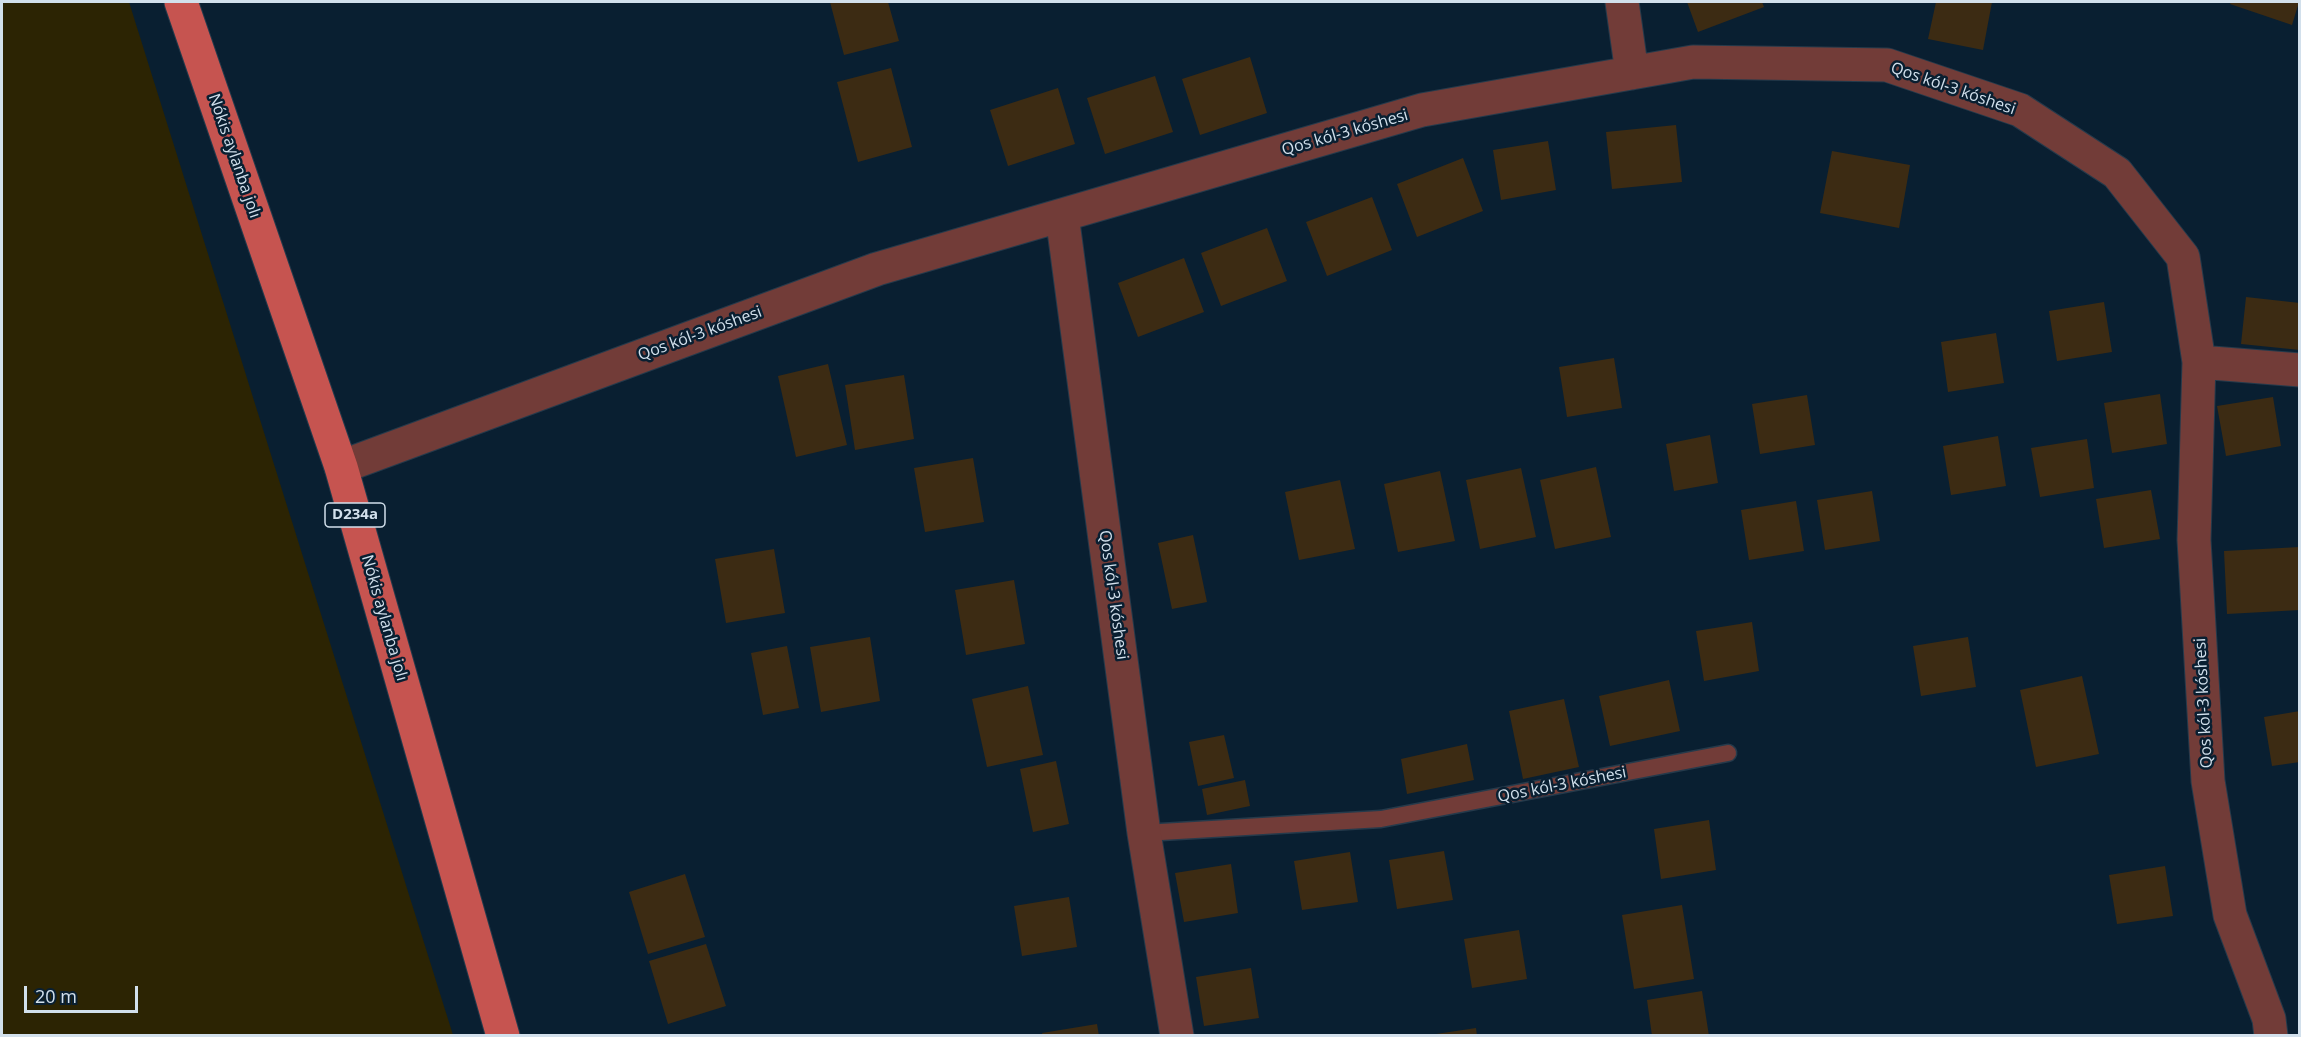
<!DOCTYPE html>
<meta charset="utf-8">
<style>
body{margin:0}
#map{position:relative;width:2301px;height:1037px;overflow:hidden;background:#091f31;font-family:"Open Sans",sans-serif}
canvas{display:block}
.frame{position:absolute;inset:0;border:3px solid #d2e0ec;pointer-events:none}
.scale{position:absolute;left:24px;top:986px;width:114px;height:27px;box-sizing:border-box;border:3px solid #d2e0ec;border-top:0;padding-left:8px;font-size:18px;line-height:21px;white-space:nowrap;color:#d2e0ec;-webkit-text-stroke:4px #091f31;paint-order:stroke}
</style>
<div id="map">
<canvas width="2301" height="1037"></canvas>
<div class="frame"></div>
<div class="scale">20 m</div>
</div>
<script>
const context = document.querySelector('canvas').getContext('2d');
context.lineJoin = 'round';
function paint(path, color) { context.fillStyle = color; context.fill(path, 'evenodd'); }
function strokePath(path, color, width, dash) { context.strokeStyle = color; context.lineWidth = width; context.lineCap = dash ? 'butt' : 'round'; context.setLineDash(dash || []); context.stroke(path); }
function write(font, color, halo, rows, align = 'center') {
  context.font = font + ' "Open Sans",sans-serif'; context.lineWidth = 5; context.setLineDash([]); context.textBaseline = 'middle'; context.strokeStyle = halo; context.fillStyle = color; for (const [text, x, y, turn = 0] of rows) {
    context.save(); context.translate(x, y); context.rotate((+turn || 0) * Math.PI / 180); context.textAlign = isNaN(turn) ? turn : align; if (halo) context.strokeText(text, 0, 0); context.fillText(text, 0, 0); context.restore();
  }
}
paint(new Path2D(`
 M2,2H129L453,1035H2Z`), '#2c2403');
paint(new Path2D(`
 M830,2H888L899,41L844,55Z
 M1687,2H1762L1764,7L1698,32Z
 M1936,2H1992L1983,50L1928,39Z
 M2231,2H2299L2292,25L2230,4Z
 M1250,57L1267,113L1200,135L1182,79Z
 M891,68L912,147L858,162L837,82Z
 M1155,76L1173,132L1105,154L1087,98Z
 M1058,88L1075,144L1008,166L990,110Z
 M1676,125L1682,182L1612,189L1606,132Z
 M1548,141L1556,190L1501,200L1493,150Z
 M1832,151L1910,165L1899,228L1820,213Z
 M1463,158L1483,211L1417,237L1397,184Z
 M1372,197L1392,250L1327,276L1306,222Z
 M1267,228L1287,281L1221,306L1201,253Z
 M1184,258L1204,312L1138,337L1118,283Z
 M2246,297L2300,303V350L2241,344Z
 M2104,302L2112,352L2057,361L2049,311Z
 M1996,333L2004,383L1948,392L1941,342Z
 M1614,358L1622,408L1567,417L1559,367Z
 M828,364L847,445L796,457L778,376Z
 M904,375L914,439L855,450L845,385Z
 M2160,394L2167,444L2112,453L2104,403Z
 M1807,395L1815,445L1760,454L1752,404Z
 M2273,397L2281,446L2226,456L2217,406Z
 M1710,435L1718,483L1674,491L1666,444Z
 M1998,436L2006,486L1951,495L1943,446Z
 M2087,439L2094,488L2040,497L2031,448Z
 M973,458L984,522L925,532L914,468Z
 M1596,467L1611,537L1555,549L1540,480Z
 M1521,468L1536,537L1480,549L1466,480Z
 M1440,471L1455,541L1398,552L1384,484Z
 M1340,480L1355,549L1299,560L1285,492Z
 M2151,490L2160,539L2104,548L2096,499Z
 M1872,491L1880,541L1825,550L1817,500Z
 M1796,501L1804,551L1749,560L1741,510Z
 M1193,535L1207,602L1172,609L1158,543Z
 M2300,547V610L2227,614L2224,551Z
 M774,549L785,613L726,623L715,559Z
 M1014,580L1025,644L966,655L955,590Z
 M1752,622L1759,671L1704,681L1696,631Z
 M870,637L880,701L821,712L810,647Z
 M1968,637L1976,687L1921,696L1913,646Z
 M787,646L799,708L763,715L751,653Z
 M2082,676L2099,754L2036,767L2020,690Z
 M1669,680L1680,731L1610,746L1599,696Z
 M1028,686L1043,755L987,767L972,699Z
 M1564,699L1579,767L1523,779L1509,711Z
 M2300,711V762L2272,766L2264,717Z
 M1224,735L1234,778L1198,786L1189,742Z
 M1467,744L1474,780L1407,794L1401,759Z
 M1056,761L1069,824L1033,832L1020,769Z
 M1245,780L1250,806L1207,815L1202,789Z
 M1709,820L1716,870L1661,879L1654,829Z
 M1444,851L1453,900L1397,909L1389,860Z
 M1350,852L1358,902L1302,910L1294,861Z
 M1231,864L1238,913L1184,922L1175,873Z
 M2165,866L2173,916L2117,924L2109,875Z
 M685,874L705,937L648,954L629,892Z
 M1069,897L1077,947L1022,956L1014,906Z
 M1682,905L1694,979L1634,989L1622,915Z
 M1519,930L1527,979L1472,988L1464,939Z
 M706,944L726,1006L668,1024L649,961Z
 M1251,968L1259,1018L1204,1026L1196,977Z
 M1702,991L1709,1036H1652L1647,1000Z
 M1097,1024L1099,1036H1043L1042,1033Z
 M1476,1028L1477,1036H1436V1034Z`), '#3c2b13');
const lane = new Path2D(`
 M1144,833L1381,819L1728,753`);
const street = new Path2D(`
 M1622,2L1632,73
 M1062,215L1144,833L1177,1036
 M2199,362L2300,370
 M341,467L877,269L1422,110L1693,62L1887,65L2020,110L2117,173L2183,257L2199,362L2194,540L2208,781L2230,915L2269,1019L2271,1036`);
const primary = new Path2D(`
 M181,2L341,467L503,1036`);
strokePath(lane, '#253a4b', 19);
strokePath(street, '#253a4b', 35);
strokePath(primary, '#253a4b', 35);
strokePath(lane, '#723c38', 16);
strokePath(street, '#723c38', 33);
strokePath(primary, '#c65450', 33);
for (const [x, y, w] of [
 [355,515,60]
]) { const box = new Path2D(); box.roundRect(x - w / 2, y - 12, w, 24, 4.5); context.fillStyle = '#091f31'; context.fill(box); strokePath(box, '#d2e0ec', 1.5); }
write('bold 15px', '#d2e0ec', null, [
 ["D234a",355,515]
]);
write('16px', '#d2e0ec', '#091f31', [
 ["Qos kól-3 kóshesi",1953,89,19],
 ["Qos kól-3 kóshesi",1345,133,-16],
 ["Nókis aylanba jolı",234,156,71],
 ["Qos kól-3 kóshesi",700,334,-20],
 ["Qos kól-3 kóshesi",1113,595,82],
 ["Nókis aylanba jolı",384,618,74],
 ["Qos kól-3 kóshesi",2204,703,-93],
 ["Qos kól-3 kóshesi",1562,785,-11]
]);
</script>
